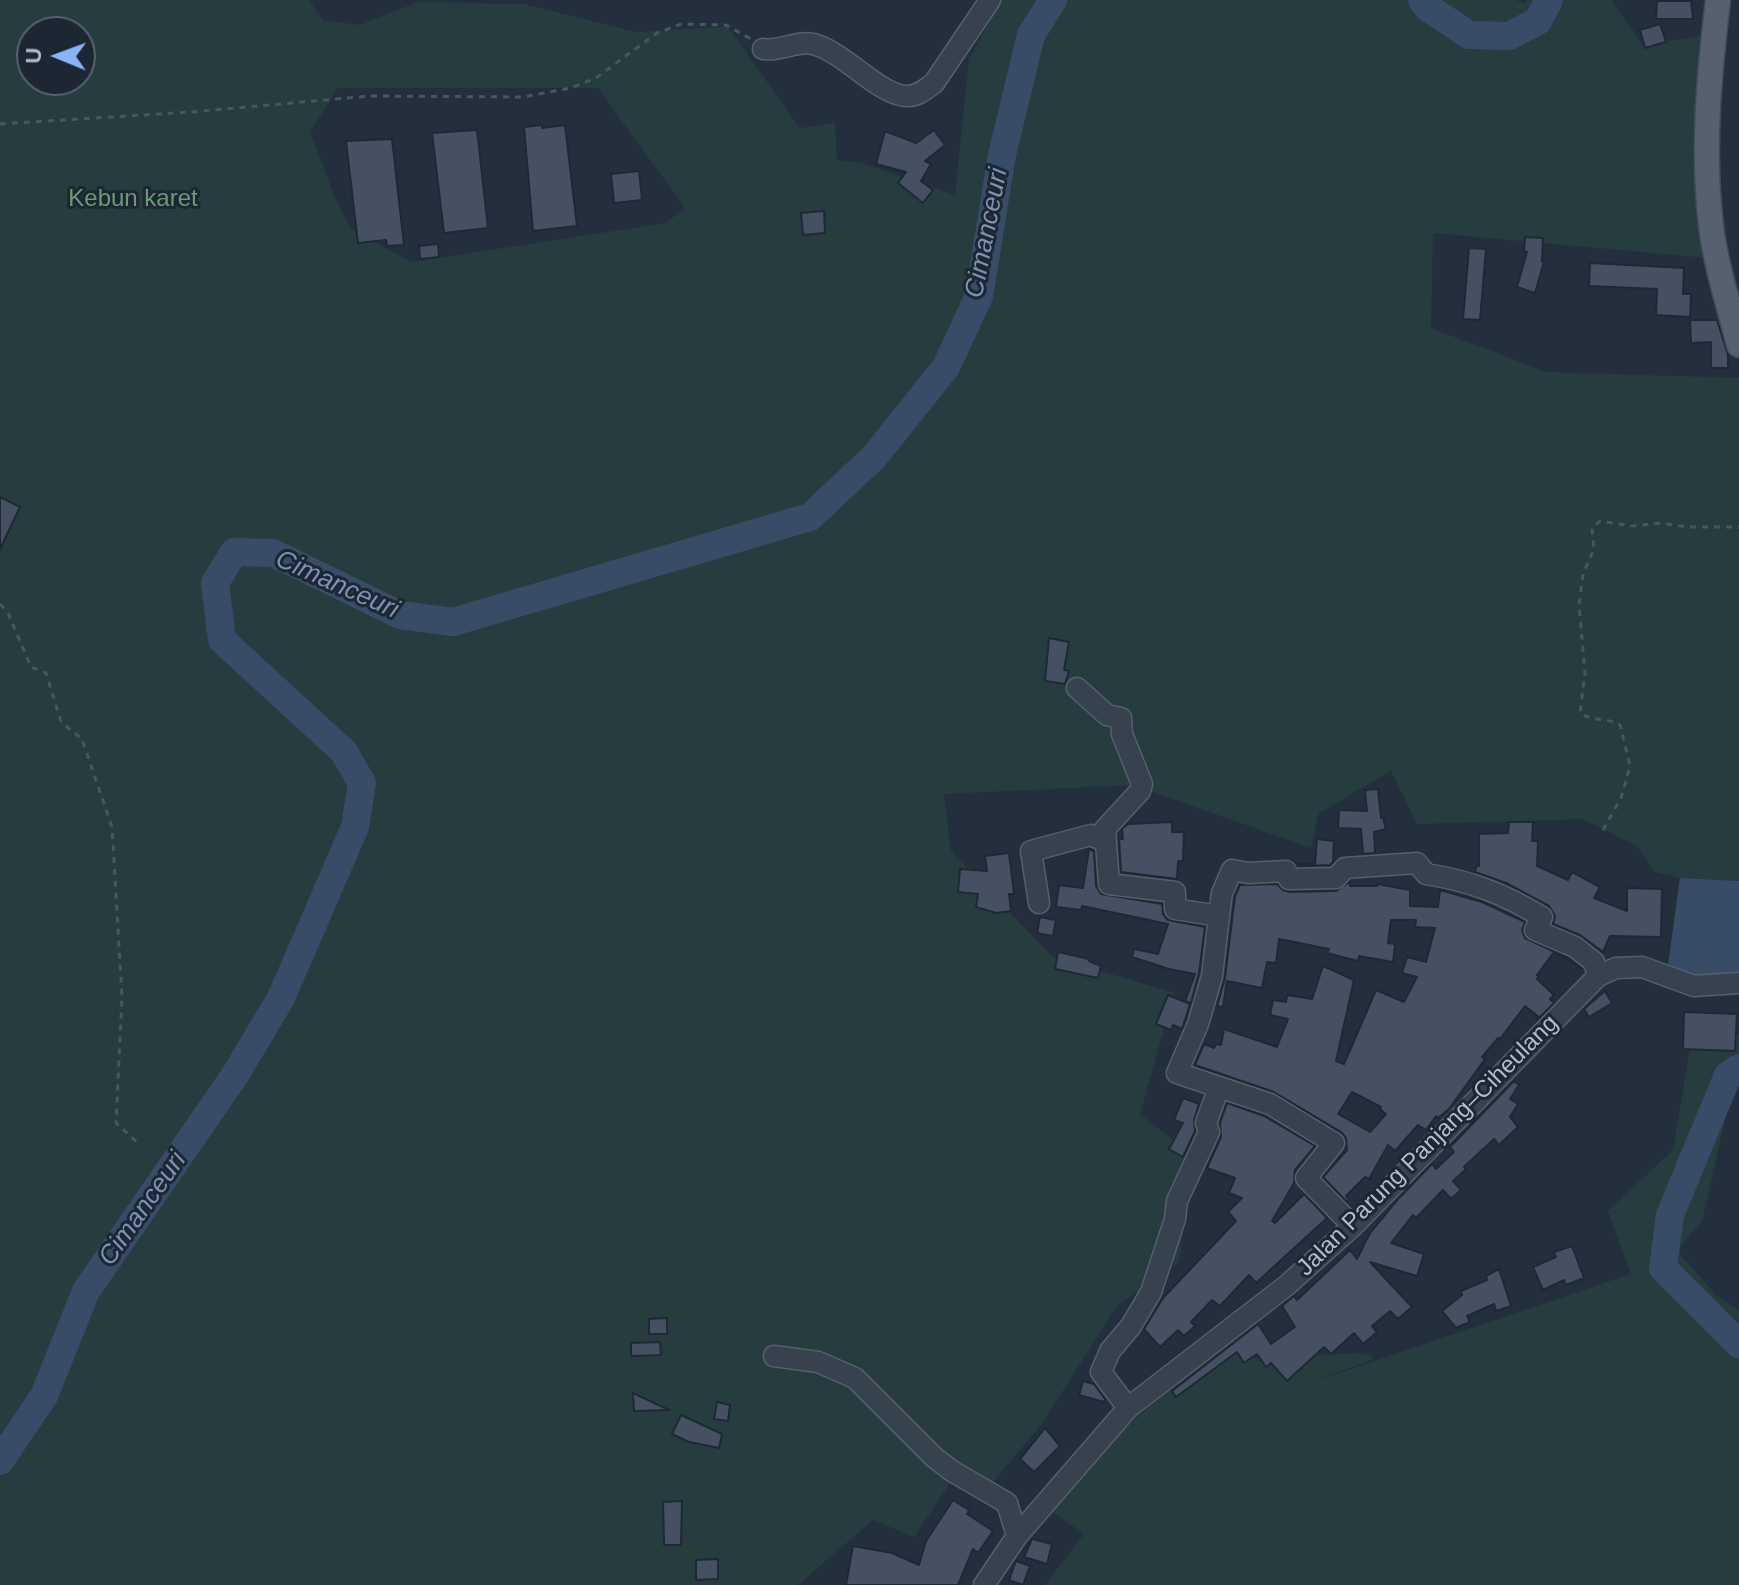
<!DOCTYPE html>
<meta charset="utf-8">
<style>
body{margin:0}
#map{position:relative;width:1739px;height:1585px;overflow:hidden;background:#242f3e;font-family:Helvetica,sans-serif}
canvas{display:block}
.north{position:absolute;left:16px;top:16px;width:80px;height:80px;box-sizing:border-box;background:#1d2633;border:2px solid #59626f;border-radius:50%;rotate:271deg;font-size:22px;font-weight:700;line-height:32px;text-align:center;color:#b4bcc9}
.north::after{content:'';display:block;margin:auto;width:28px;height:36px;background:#8ab4f8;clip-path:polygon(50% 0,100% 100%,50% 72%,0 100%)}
</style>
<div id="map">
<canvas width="1739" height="1585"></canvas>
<div class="north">U</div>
</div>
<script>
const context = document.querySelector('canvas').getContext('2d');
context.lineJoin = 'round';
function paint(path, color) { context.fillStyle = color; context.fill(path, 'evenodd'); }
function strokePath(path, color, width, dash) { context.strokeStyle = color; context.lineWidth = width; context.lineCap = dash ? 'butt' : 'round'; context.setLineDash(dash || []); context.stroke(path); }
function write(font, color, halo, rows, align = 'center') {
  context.font = font + ' Helvetica,sans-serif'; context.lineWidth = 6; context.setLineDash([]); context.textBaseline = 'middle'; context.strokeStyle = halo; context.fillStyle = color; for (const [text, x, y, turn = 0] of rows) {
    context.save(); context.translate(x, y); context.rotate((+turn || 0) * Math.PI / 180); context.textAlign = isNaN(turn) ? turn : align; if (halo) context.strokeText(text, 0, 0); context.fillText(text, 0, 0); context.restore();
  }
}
paint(new Path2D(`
 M0,0H309L323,20L360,25L418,2L523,4L635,32L728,27L800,128L835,123L837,160L862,163L955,195L969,59L1001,0H1516L1525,4L1527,0H1611L1643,45L1719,33L1710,101L1719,259L1433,233L1431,328L1546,372L1739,378V881L1680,878L1655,872L1637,846L1583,819L1417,824L1391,771L1319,813L1311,848L1133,785L944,794L951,851L1052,956L1174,993L1140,1114L1193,1156L1179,1262L1117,1306L1041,1425L982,1495L953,1479L914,1537L873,1520L798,1585H0ZM32,32H80V80H32ZM338,88H598L685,208L666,223L412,262L351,229L336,200L310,132Z
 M1739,1035V1087L1732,1089L1702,1221L1677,1251L1718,1297L1739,1310V1585H1045L1084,1534L1048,1509L1088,1460L1234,1333L1254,1358L1358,1353L1371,1355L1373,1359L1307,1384L1631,1274L1608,1211L1673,1150L1692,1038Z`), '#263c3f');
paint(new Path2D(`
 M1680,878L1739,881V983L1666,980Z`), '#394c67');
strokePath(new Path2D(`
 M1422,0L1427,7L1469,35L1509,36L1538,21L1549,0
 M1739,1068L1728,1075L1670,1215L1663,1268L1739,1344
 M0,1461L44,1396L86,1291L235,1075L281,998L355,827L362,783L344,752L222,640L215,583L234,552L273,553L400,615L453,622L810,517L874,457L946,367L979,296L1002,155L1031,35L1053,0`), '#394c67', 28);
const building = new Path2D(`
 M1657,1H1691L1693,19H1656Z
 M1660,24L1666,42L1645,48L1640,30Z
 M542,125V128L565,125L577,226L533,231L524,127Z
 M477,130L488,228L444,233L432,133Z
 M934,130L945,145L925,161L931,164L921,181L933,190L923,203L898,183L906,172L876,164L885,131L916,143Z
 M392,139L404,245L387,246L386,240L358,243L346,141Z
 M639,171L642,200L614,203L611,174Z
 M824,211L825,233L803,235L801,213Z
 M1525,237L1543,238L1542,262H1544L1535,293L1517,287L1527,252L1524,251Z
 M438,244L439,257L420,259L419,246Z
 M1469,248L1486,249L1480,320L1463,319Z
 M1590,263L1684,268L1683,294H1691L1690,317L1656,315L1657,289L1589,286Z
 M1690,320H1717L1728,355V368H1711V342L1691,343Z
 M0,497L20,507L0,549Z
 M1049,638L1069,642L1064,670L1069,671L1065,684L1045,681Z
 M1378,789L1381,818H1383L1386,829L1374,832L1375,853L1363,854L1361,829L1338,828L1339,810L1367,811L1365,790Z
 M1172,822V832H1184L1183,861H1178L1177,879L1121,872L1119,839H1123L1122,829L1128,824Z
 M1509,822H1533L1532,841H1538L1537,866L1568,880L1572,872L1600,887L1594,898L1627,911V888L1662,889L1661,937L1610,936L1603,952L1580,935L1553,924L1555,916L1549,906L1506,883L1475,872L1477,865L1479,866V834L1508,833Z
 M1317,839L1334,841L1333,862L1330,865L1298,866L1296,864H1315Z
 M1089,849L1094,851L1096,886L1101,894L1162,904L1163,914L1168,920L1205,927L1199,973L1191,1003L1185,1001L1195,974L1169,969L1132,957L1134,949L1158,954L1168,924L1082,906L1081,910L1056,907L1059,885L1083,888Z
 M1009,853L1014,894H1009L1011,911L996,913L976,907L978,894L958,892L960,869L987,871L985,856Z
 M1350,882V886H1377V884L1410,890V906L1438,907L1440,890L1482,902L1525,922L1522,930L1525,938L1568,958L1582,969L1554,952L1537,975L1539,976L1537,979L1554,995L1550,999L1554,1003L1537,1020L1539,1017L1525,1006L1500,1039L1498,1038L1482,1057L1485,1059L1449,1109L1438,1118L1436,1116L1426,1130L1418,1125L1395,1151L1388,1145L1369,1179L1365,1177L1346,1196L1349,1200L1347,1202L1323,1177L1347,1150L1346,1138L1341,1132L1274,1092L1195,1065L1204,1044L1214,1048L1216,1044L1221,1045L1224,1029L1277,1047L1288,1019L1270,1015L1273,1000L1286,1002L1287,995L1312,999L1323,966L1354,980L1336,1061L1344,1064L1376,990L1404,1002L1417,977L1402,973L1407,957L1426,962L1435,928L1415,927L1416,920H1391L1388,943L1395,944L1393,962L1359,956L1358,961L1327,953L1329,949L1279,939L1276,963L1267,962L1262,988L1227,981L1223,1007L1217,1006L1225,978L1235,896L1240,885L1277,884L1283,890L1289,892L1336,891ZM1352,1092L1381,1107L1380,1109L1386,1114L1370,1132L1338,1114Z
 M1040,917L1056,920L1053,936L1037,933Z
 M1058,952L1089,959V961L1101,966L1098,978L1055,969Z
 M1605,991L1612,1003L1589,1017L1584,1009Z
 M1168,995L1190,1004L1182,1029L1173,1025L1171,1030L1156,1024Z
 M1684,1012L1737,1014L1735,1051L1683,1049Z
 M1514,1081L1519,1085L1510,1099L1518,1104L1510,1117L1518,1127L1499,1145L1494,1139L1464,1167L1466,1169L1453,1181L1461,1190L1451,1199L1443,1190L1416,1218L1413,1215L1391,1243L1424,1254L1417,1276L1370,1262L1412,1307L1398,1319L1390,1311L1372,1326L1377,1332L1363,1344L1354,1333L1331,1354L1324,1347L1287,1381L1271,1363L1266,1367L1257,1354L1244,1363L1237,1352L1176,1397L1172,1391L1258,1324L1271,1344L1295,1327L1282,1306L1294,1296L1297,1300L1350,1250L1357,1259L1370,1233L1398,1199L1432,1164L1436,1169L1454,1152L1450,1147Z
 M1183,1098L1199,1104L1194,1120L1195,1131L1183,1157L1169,1149L1183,1123L1174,1120Z
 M1227,1103L1264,1116L1315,1146L1295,1170L1294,1183L1272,1221L1275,1223L1304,1194L1327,1218L1256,1283L1249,1275L1220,1306L1212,1300L1191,1322L1195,1326L1184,1336L1178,1330L1160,1347L1144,1329L1163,1298L1236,1221L1228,1212L1242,1198L1229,1193L1235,1178L1207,1168L1221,1137L1220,1123Z
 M1572,1246L1584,1278L1566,1285L1564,1280L1543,1290L1533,1267L1556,1257L1554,1252Z
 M1499,1269L1511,1306L1496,1311L1494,1304L1467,1316L1470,1322L1456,1328L1442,1311L1462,1295L1461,1291L1487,1280L1486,1276Z
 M667,1318V1334H649V1319Z
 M660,1342L661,1355L631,1356V1343Z
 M1083,1381L1094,1384L1105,1399L1104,1402L1079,1395Z
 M633,1393L669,1410L634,1411Z
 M717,1402L730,1405L728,1421L714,1419Z
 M681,1415L722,1434L719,1448L689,1442L672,1434Z
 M1045,1428L1060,1446L1034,1472L1020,1459Z
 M953,1500L969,1510L967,1514L993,1531L978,1553L973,1549L958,1585H846L853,1546L892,1553L919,1565L926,1541Z
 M682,1501L681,1545H664L663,1502Z
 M1032,1539L1052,1544L1047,1564L1024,1557Z
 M718,1559V1579L696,1580V1560Z
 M1016,1561L1030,1566L1023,1585L1009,1580Z`);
paint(building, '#455162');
strokePath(building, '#1f2835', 2);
const minor = new Path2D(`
 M763,49C780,52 797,40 813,44C843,51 879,95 906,96C917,97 926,89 934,83L990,0
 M1077,688L1107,715L1121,718L1122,734L1142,784L1140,791L1105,829L1109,884L1175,892V909L1219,916L1222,893L1232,870L1248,873L1286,871L1289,879L1336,878L1345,868L1417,863L1426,874C1471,881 1504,894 1542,917L1535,930L1575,947L1594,962L1598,976
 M1039,903L1031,851L1091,835L1106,842
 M1219,1087L1177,1073L1198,1024L1212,976L1219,916
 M774,1356L818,1362L855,1378L935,1458L952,1471L1007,1503L1017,1536
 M1128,1408L1101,1372L1110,1351L1131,1326L1151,1292L1175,1219L1177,1201L1209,1132L1206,1123L1219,1087L1270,1104L1334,1143L1306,1178L1353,1226
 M984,1585L1017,1536L1128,1408L1286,1286L1353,1226L1598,976L1616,968L1642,967L1694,986L1739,983`);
const major = new Path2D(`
 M1718,0C1709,75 1702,150 1711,226C1716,266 1729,306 1739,345`);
strokePath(minor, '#565f6c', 23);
strokePath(major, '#414a57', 27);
strokePath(new Path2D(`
 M0,124L191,112L370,96L523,97L571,88L596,78L657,33L681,24L726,25L751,39
 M0,604L8,613L31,667L46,673L61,722L82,739L112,827L122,997L116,1123L139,1144
 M1603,830L1621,798L1630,766L1620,725C1607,717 1593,722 1580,713L1585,673L1579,605L1583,574L1594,549L1592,528L1600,521L1632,526L1661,523L1687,527H1739`), '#44595c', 3, [6, 6]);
strokePath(minor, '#38414e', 20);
strokePath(major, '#56606e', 24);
write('24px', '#6b9a76', '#1d2633', [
 ["Kebun karet",133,199]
]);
write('24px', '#b4bcc9', '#1d2633', [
 ["Jalan Parung Panjang–Ciheulang",1428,1146,-45]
]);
write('italic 26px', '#7c92b1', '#1d2633', [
 ["Cimanceuri",987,233,-79],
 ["Cimanceuri",337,585,24],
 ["Cimanceuri",143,1209,-55]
]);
</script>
